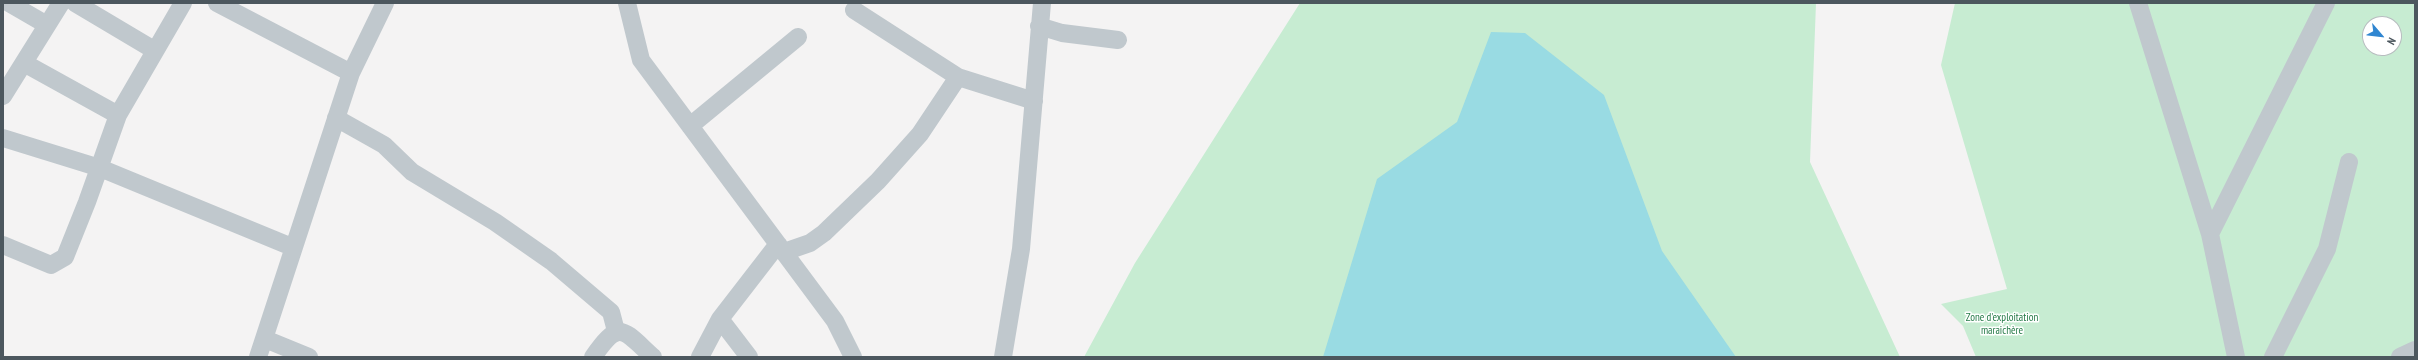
<!DOCTYPE html>
<meta charset="utf-8">
<style>
body{margin:0}
#map{position:relative;width:2418px;height:360px;overflow:hidden;background:#f4f3f3;font-family:"PT Sans Narrow",sans-serif}
canvas{display:block}
.frame{position:absolute;inset:0;border:4px solid #4c575e;pointer-events:none}
.north{position:absolute;left:2362px;top:16px;width:40px;height:40px;box-sizing:border-box;background:#fff;border:1px solid #b7bcbf;border-radius:50%;rotate:118deg;font-size:11px;font-weight:700;line-height:16px;text-align:center;color:#4c575e}
.north::after{content:'';display:block;margin:auto;width:14px;height:18px;background:#3086d1;clip-path:polygon(50% 0,100% 100%,50% 72%,0 100%)}
</style>
<div id="map">
<canvas width="2418" height="360"></canvas>
<div class="frame"></div>
<div class="north">N</div>
</div>
<script>
const context = document.querySelector('canvas').getContext('2d');
context.lineJoin = 'round';
function paint(path, color) { context.fillStyle = color; context.fill(path, 'evenodd'); }
function strokePath(path, color, width, dash) { context.strokeStyle = color; context.lineWidth = width; context.lineCap = dash ? 'butt' : 'round'; context.setLineDash(dash || []); context.stroke(path); }
function write(font, color, halo, rows, align = 'center') {
  context.font = font + ' "PT Sans Narrow",sans-serif'; context.lineWidth = 3; context.setLineDash([]); context.textBaseline = 'middle'; context.strokeStyle = halo; context.fillStyle = color; for (const [text, x, y, turn = 0] of rows) {
    context.save(); context.translate(x, y); context.rotate((+turn || 0) * Math.PI / 180); context.textAlign = isNaN(turn) ? turn : align; if (halo) context.strokeText(text, 0, 0); context.fillText(text, 0, 0); context.restore();
  }
}
paint(new Path2D(`
 M1300,3H1816L1810,162L1900,357H1084L1135,263Z
 M1955,3H2415V357H1976L1963,326L1941,304L2007,289L1941,65ZM2370,24H2394V48H2370Z`), '#c7ecd2');
paint(new Path2D(`
 M1491,32L1525,33L1604,95L1662,251L1736,357H1323L1377,179L1457,122Z`), '#99dbe3');
strokePath(new Path2D(`
 M9,3L47,25
 M75,3L154,50
 M217,3L351,73
 M627,3L641,60L835,321L853,357
 M2138,3L2210,234L2236,357
 M854,10L958,77L1034,101
 M1039,26L1062,33L1118,40
 M24,63L118,115
 M3,96L61,3
 M336,118L384,145L412,172L495,222L551,261L611,312L616,331
 M690,126L798,37
 M3,138L100,168L292,247
 M2210,234L2326,3
 M3,245L51,265L65,257L87,202L118,115L183,3
 M784,252L810,243L824,233L878,181L920,134L958,77
 M720,319L749,357
 M265,339L309,357
 M258,357L351,73L385,3
 M593,357C620,318 623,330 653,357
 M700,357L720,319L778,244
 M1003,357L1021,249L1042,3
 M2273,357L2327,249L2349,162
 M2400,357L2415,350`), '#c0c8cd', 18);
write('11px', '#237946', '#fff', [
 ["Zone d'exploitation",2002,318],
 ["maraichère",2002,331]
]);
</script>
